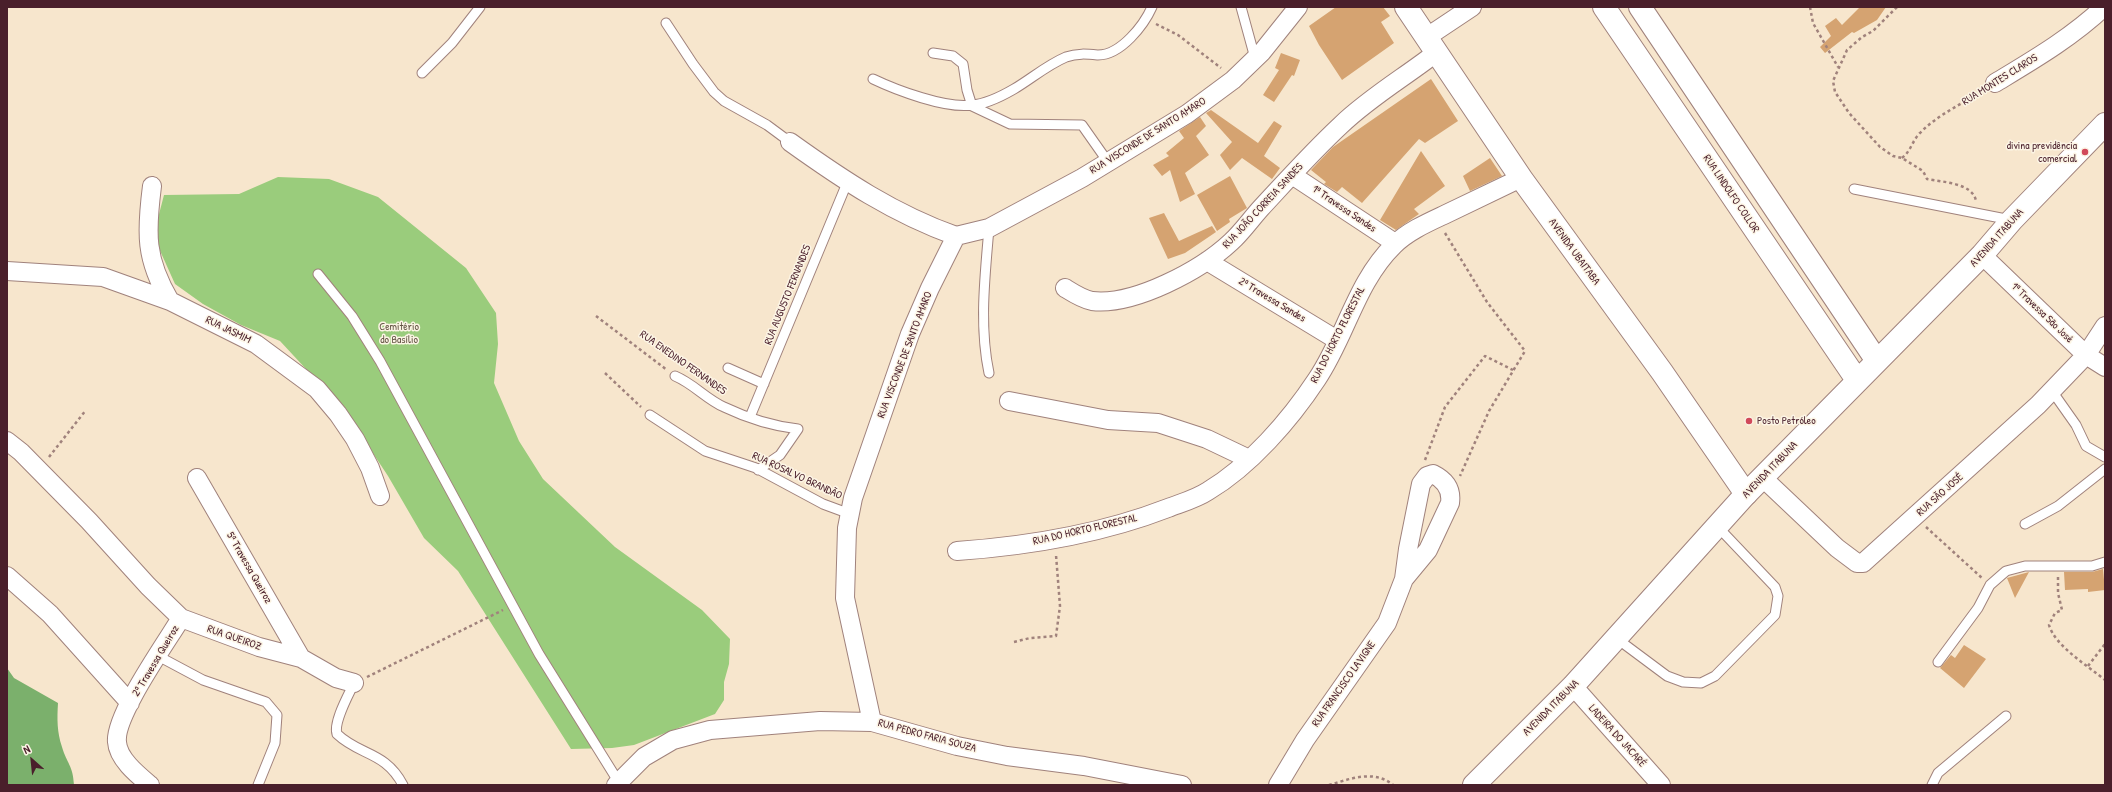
<!DOCTYPE html>
<meta charset="utf-8">
<style>
body{margin:0}
#map{position:relative;width:2112px;height:792px;overflow:hidden;background:#f7e6cd;font-family:"Patrick Hand",sans-serif}
canvas{display:block}
.frame{position:absolute;inset:0;border:8px solid #4a1f2b;pointer-events:none}
.north{position:absolute;left:12px;top:740px;width:40px;height:40px;-webkit-text-stroke:3px #fcf5e5;paint-order:stroke;rotate:333deg;font-size:11px;font-weight:700;line-height:16px;text-align:center;color:#4a1f2b}
.north::after{content:'';display:block;margin:auto;width:14px;height:18px;background:#4a1f2b;clip-path:polygon(50% 0,100% 100%,50% 72%,0 100%)}
</style>
<div id="map">
<canvas width="2112" height="792"></canvas>
<div class="frame"></div>
<div class="north">N</div>
</div>
<script>
const context = document.querySelector('canvas').getContext('2d');
context.lineJoin = 'round';
function paint(path, color) { context.fillStyle = color; context.fill(path, 'evenodd'); }
function strokePath(path, color, width, dash) { context.strokeStyle = color; context.lineWidth = width; context.lineCap = dash ? 'butt' : 'round'; context.setLineDash(dash || []); context.stroke(path); }
function write(font, color, halo, rows, align = 'center') {
  context.font = font + ' "Patrick Hand",sans-serif'; context.lineWidth = 3; context.setLineDash([]); context.textBaseline = 'middle'; context.strokeStyle = halo; context.fillStyle = color; for (const [text, x, y, turn = 0] of rows) {
    context.save(); context.translate(x, y); context.rotate((+turn || 0) * Math.PI / 180); context.textAlign = isNaN(turn) ? turn : align; if (halo) context.strokeText(text, 0, 0); context.fillText(text, 0, 0); context.restore();
  }
}
paint(new Path2D(`
 M278,177L329,179L378,197L466,268L496,313L498,344L494,383L519,441L543,479L615,547L702,610L730,639L729,664L724,682V700L715,714L634,745L612,748L571,749L458,571L424,538L388,476L345,411L280,341L241,325L203,304L175,284L157,244L158,218L164,195L239,194Z`), '#9acc7c');
paint(new Path2D(`
 M7,668L14,678L58,703C57,719 57,732 62,747C67,764 73,765 74,785H7Z`), '#7bb06c');
paint(new Path2D(`
 M1336,7H1383L1390,16L1381,22L1394,43L1342,80L1319,45L1309,26Z
 M1860,7H1886L1877,20L1854,33L1852,32L1825,53L1820,47L1831,36L1825,26L1836,18L1842,25Z
 M1281,53L1300,60L1294,76L1292,75L1274,102L1263,95L1279,70L1275,68Z
 M1431,79L1458,121L1425,143L1419,139L1362,203L1342,187L1337,192L1324,184L1326,182L1311,170L1333,147Z
 M1211,110L1258,143L1274,121L1282,126L1264,156L1280,168L1272,179L1242,158L1230,170L1220,155L1232,142L1206,113Z
 M1200,117L1206,126L1196,136L1209,155L1185,173L1195,194L1180,202L1170,170L1162,176L1153,165L1169,156L1166,153L1184,138L1179,131Z
 M1421,151L1445,186L1414,209L1419,214L1396,230L1380,220Z
 M1490,158L1502,176L1470,191L1463,176Z
 M1230,176L1247,208L1229,219L1230,222L1217,231L1197,195Z
 M1164,213L1179,241L1212,226L1216,232L1185,253L1168,259L1149,218Z
 M2103,569L2105,590L2088,592V589L2065,590L2064,572H2092Z
 M2029,572L2015,598L2007,578Z
 M1964,645L1986,659L1964,688L1940,668L1951,655L1955,658Z`), '#d5a371');
const service = new Path2D(`
 M1241,7L1255,58
 M666,23L693,64L714,92L724,101L767,125L790,142
 M933,53L953,56L963,64L967,90L972,106L1010,124L1082,125L1108,162
 M422,73L452,43L480,7
 M873,79C896,90 946,109 972,105C986,104 1002,96 1014,89C1031,79 1047,65 1066,57C1077,53 1087,54 1098,55C1121,55 1144,25 1152,7
 M1854,189L2011,220
 M318,274L352,316L380,361L539,654L618,781
 M728,368L764,384
 M989,373C979,326 985,276 989,228
 M675,376C694,384 706,399 724,407C747,418 773,426 798,429L780,455L758,470
 M2052,391L2076,425L2086,446L2105,457
 M650,415L705,451L756,468L823,504L850,514
 M750,417L847,183
 M2025,524L2058,506L2105,469
 M1616,638L1667,676L1683,682L1701,683L1715,676L1775,615L1778,596L1775,587L1717,526
 M158,656L203,680L266,702L277,715L275,743L258,785
 M1938,662L1978,608L1990,585L2006,571L2025,566H2092L2105,562
 M354,683C349,694 333,722 337,734C360,756 385,751 403,785
 M1932,785L1938,773L2006,716`);
const minor = new Path2D(`
 M1427,37L1472,7
 M1995,83C2033,60 2071,38 2104,7
 M790,142C843,180 894,214 956,236
 M1292,175L1395,243
 M152,186C146,233 145,259 170,301
 M1982,255L2086,355L2105,367
 M1207,261L1337,340
 M7,271L103,277L170,301L256,344L317,389L338,414L355,439L370,468L380,496
 M1065,288C1073,293 1082,299 1092,301C1134,306 1201,270 1231,242C1242,232 1251,219 1261,208C1287,180 1313,151 1341,125C1370,97 1405,77 1437,52
 M1009,401L1108,420L1158,423L1207,439L1249,459
 M7,441L21,452L89,521L148,586L181,618L259,647L301,658L336,678L354,683
 M197,478L301,658
 M1763,478L1837,548L1857,563H1863L2038,405L2086,355L2105,326
 M957,551C1028,546 1101,534 1168,508C1181,503 1196,499 1208,491C1250,466 1290,420 1317,379C1346,336 1356,282 1394,245C1408,231 1429,222 1446,214C1471,202 1496,190 1521,178
 M7,576L50,614L130,703
 M1573,686L1661,785
 M872,722L845,598L847,528L853,498L910,334L930,288L956,236L989,228L1082,178L1187,114L1233,80L1262,52L1298,7
 M150,785C138,775 118,759 117,742C114,716 166,643 181,618
 M616,785L644,757L673,740L710,730L820,721L872,722L957,746L1007,756L1084,766L1182,785
 M1278,785L1305,740L1387,623L1404,579L1408,549L1421,484L1427,476L1433,474C1445,480 1452,489 1450,503L1428,550L1404,579`);
const secondary = new Path2D(`
 M1406,7L1521,178L1662,372L1746,494`);
const primary = new Path2D(`
 M1604,7L1857,380
 M1640,7L1877,361
 M1474,785L1573,686L1746,494L1982,255L2012,220L2105,124`);
strokePath(service, '#a0827c', 11);
strokePath(minor, '#a0827c', 20);
strokePath(secondary, '#a0827c', 24);
strokePath(primary, '#a0827c', 24);
strokePath(new Path2D(`
 M1810,7L1813,23L1838,67
 M1897,7L1873,31L1862,37L1847,50L1833,81L1835,92L1849,113L1880,147L1893,156L1902,158L1923,171L1927,179C1942,182 1973,183 1976,201
 M1156,24L1178,35L1221,68
 M1902,158C1911,151 1912,141 1920,133C1937,115 1961,105 1981,91
 M1445,233L1487,302L1525,351L1489,411L1460,476
 M596,316L667,370
 M605,373L641,407
 M49,457L86,410
 M1425,460L1445,407L1485,356L1513,370
 M1926,527L1982,578
 M2058,577V593L2062,610L2055,613L2049,625C2055,646 2088,666 2105,680
 M1014,642L1030,638L1056,636L1060,606L1056,555
 M2088,666L2105,644
 M367,677L503,610
 M1329,785C1350,779 1374,769 1393,785`), '#a0827c', 2.5, [3, 3]);
strokePath(service, '#fff', 9);
strokePath(minor, '#fff', 18);
strokePath(secondary, '#fff', 22);
strokePath(primary, '#fff', 22);
for (const [x, y, r, color] of [
 [2085,152,4,"#d1495b"],
 [1749,421,4,"#d1495b"]
]) { const dot = new Path2D(); dot.arc(x, y, r, 0, 2 * Math.PI); context.fillStyle = color; context.fill(dot); strokePath(dot, '#fcf5e5', 1.5); }
write('11px', '#4a1f2b', '#fcf5e5', [
 ["RUA MONTES CLAROS",2000,80,-32],
 ["RUA VISCONDE DE SANTO AMARO",1148,136,-32],
 ["RUA LINDOLFO COLLOR",1731,194,56],
 ["RUA JOÃO CORREIA SANDES",1263,206,-47],
 ["1ª Travessa Sandes",1344,209,34],
 ["AVENIDA ITABUNA",1997,238,-48],
 ["AVENIDA UBAITABA",1574,252,54],
 ["RUA AUGUSTO FERNANDES",788,295,-68],
 ["2ª Travessa Sandes",1272,300,31],
 ["1ª Travessa São José",2042,313,44],
 ["RUA JASMIM",228,330,26],
 ["RUA DO HORTO FLORESTAL",1338,335,-63],
 ["RUA VISCONDE DE SANTO AMARO",905,355,-69],
 ["RUA ENEDINO FERNANDES",683,363,35],
 ["AVENIDA ITABUNA",1770,470,-46],
 ["RUA ROSALVO BRANDÃO",797,476,25],
 ["RUA SÃO JOSÉ",1940,495,-42],
 ["RUA DO HORTO FLORESTAL",1085,530,-13],
 ["5ª Travessa Queiroz",249,568,60],
 ["RUA QUEIROZ",234,638,19],
 ["2ª Travessa Queiroz",156,661,-59],
 ["RUA FRANCISCO LAVIGNE",1344,684,-55],
 ["AVENIDA ITABUNA",1551,708,-45],
 ["RUA PEDRO FARIA SOUZA",927,736,15],
 ["LADEIRA DO JACARÉ",1617,736,48]
]);
write('11px', '#4a1f2b', '#fcf5e5', [
 ["divina previdência",2077,146],
 ["comercial",2077,159],
 ["Posto Petróleo",1757,421,"left"]
], 'right');
write('11px', '#625343', '#fcf5e5', [
 ["Cemitério",399,327],
 ["do Basílio",399,340]
]);
</script>
